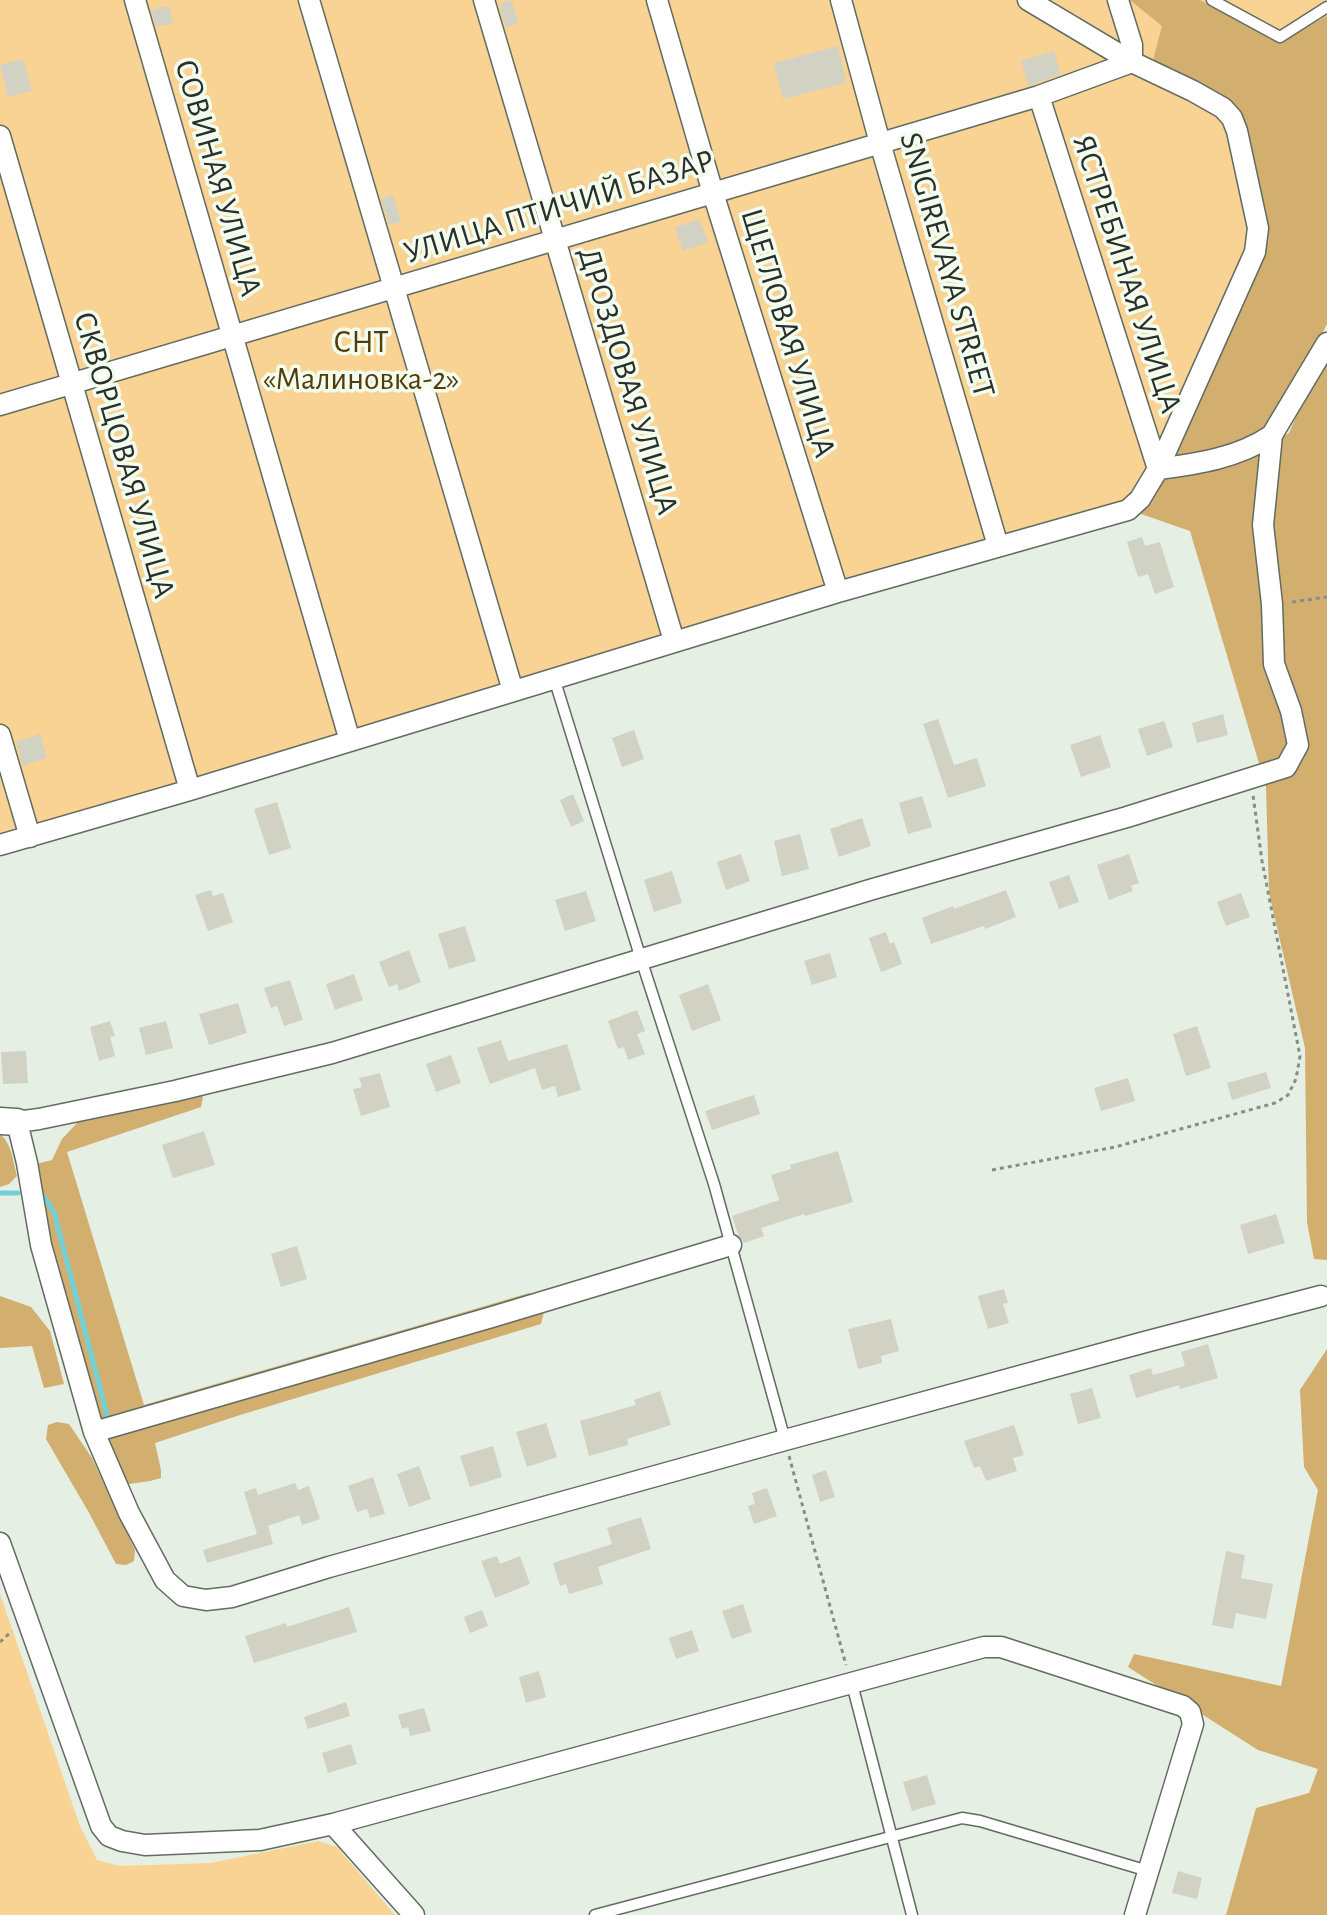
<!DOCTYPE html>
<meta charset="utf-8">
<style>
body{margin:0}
canvas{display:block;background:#e5efe3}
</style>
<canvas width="1327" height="1915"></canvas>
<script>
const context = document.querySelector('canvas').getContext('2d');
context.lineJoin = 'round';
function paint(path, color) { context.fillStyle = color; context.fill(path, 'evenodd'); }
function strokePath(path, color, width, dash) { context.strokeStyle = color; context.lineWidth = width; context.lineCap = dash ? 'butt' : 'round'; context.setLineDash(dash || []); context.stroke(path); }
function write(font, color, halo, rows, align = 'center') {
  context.font = font + ' "Alegreya Sans",sans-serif'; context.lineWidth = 7; context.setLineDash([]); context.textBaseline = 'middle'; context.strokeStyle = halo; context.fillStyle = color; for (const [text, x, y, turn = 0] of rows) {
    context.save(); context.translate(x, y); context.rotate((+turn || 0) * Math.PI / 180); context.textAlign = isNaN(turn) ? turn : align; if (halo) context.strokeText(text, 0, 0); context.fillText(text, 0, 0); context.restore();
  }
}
paint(new Path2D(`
 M0,0H1327V74L1140,499L0,845Z
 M0,1594L80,1826L97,1860L120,1866L211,1863L318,1841L337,1847L395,1915H0Z`), '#f8d393');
paint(new Path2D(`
 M1130,0H1200L1280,42L1327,16V324L1282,412L1255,437L1199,457L1165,463L1261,250L1228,102L1153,60L1162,26Z
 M1327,346V1260L1314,1259L1307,1222L1305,1048L1269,893L1266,787L1190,531L1141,514L1157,486L1171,475L1240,459L1289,433Z
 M195,1092L203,1097L201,1107L67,1152L144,1405C273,1367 401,1331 529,1293L539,1297L544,1312L541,1324L240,1415L155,1443L161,1470V1478L150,1481L122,1485L44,1244L36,1164L52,1160L62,1139L77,1123L93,1113Z
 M0,1134C12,1144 13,1161 17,1176L9,1184L0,1187Z
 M0,1296L31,1307L50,1331L64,1384L44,1388L32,1346L0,1348Z
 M1327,1349V1915H1226L1256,1808L1309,1793L1318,1769L1258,1750L1128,1667L1134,1654L1281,1686L1318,1490L1304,1467L1300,1390Z
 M57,1422L69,1424L92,1458L135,1550L134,1561L126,1565L116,1564L88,1511L46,1439L48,1425Z`), '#d2ae6f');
strokePath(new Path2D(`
 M0,1193H18
 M45,1198L54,1212L107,1415`), '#71d1d7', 5);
paint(new Path2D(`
 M511,0L519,23L506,28L499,4Z
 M169,6L173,23L156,27L151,10Z
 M838,46L846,83L783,99L774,63Z
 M1054,51L1061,74L1028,86L1021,61Z
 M23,59L32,91L8,97L0,65Z
 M393,195L401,222L389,225L381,199Z
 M699,219L708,242L683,251L675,228Z
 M1142,537L1145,546L1160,542L1174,587L1155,594L1148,574L1138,577L1127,542Z
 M1223,714L1228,735L1197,743L1192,723Z
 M938,719L954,765L977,758L986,786L948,798L923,724Z
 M1164,721L1173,747L1147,756L1138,729Z
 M634,730L644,759L622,767L612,738Z
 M40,734L47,758L23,766L16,742Z
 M1100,735L1111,767L1081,777L1070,745Z
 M573,794L584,821L571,827L560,800Z
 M922,796L932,827L908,834L899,803Z
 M277,802L291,848L269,855L254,809Z
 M862,818L871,846L839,857L830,829Z
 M800,834L809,869L782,876L774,841Z
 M741,854L750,881L726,890L717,862Z
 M1129,854L1139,883L1131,886L1133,891L1109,900L1097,865Z
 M672,871L682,903L654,912L644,880Z
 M1069,875L1079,902L1059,909L1049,882Z
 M211,890L213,896L223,893L233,922L208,931L195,895Z
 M1006,890L1016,917L985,929L984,926L931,944L922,918L953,906L954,909Z
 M586,891L596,921L565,931L555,900Z
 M1241,893L1250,917L1226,926L1217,902Z
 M465,926L476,961L449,969L438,934Z
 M886,932L890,944L894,942L902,964L881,972L869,938Z
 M409,950L421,982L399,991L397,984L389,987L379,962Z
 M830,953L837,977L812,985L804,961Z
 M354,974L363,1000L335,1010L326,984Z
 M290,980L303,1020L284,1026L277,1006L271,1008L264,988Z
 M708,984L721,1020L692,1031L679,995Z
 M238,1003L247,1033L209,1045L199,1014Z
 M637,1010L645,1031L637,1034L645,1054L628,1060L624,1047L618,1049L608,1021Z
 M110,1021L115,1036L110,1037L115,1056L99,1061L90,1027Z
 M166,1021L173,1048L146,1055L139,1028Z
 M1197,1026L1211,1068L1186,1076L1173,1034Z
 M501,1040L508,1061L567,1044L581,1090L558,1097L555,1086L542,1090L535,1068L490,1084L477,1048Z
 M26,1051L28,1083L3,1084L1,1052Z
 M451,1055L461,1083L436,1092L426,1064Z
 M1266,1072L1271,1088L1232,1100L1227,1083Z
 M380,1073L390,1107L361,1116L353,1089L362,1087L359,1078Z
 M1128,1078L1135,1101L1101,1111L1094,1088Z
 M754,1095L760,1114L712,1130L705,1111Z
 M204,1131L215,1165L173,1178L162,1145Z
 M838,1151L853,1202L805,1216L804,1214L761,1228L764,1236L744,1243L738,1234L732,1216L779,1200L771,1175L791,1169L790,1165Z
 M1276,1214L1285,1243L1248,1254L1240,1225Z
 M297,1246L307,1279L281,1287L271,1254Z
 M1004,1289L1008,1303L1003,1304L1009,1323L988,1329L978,1296Z
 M891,1319L899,1351L881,1356L882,1363L858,1369L848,1329Z
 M1208,1344L1218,1378L1180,1389L1179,1385L1136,1398L1129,1375L1151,1368L1153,1375L1185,1366L1181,1352Z
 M1092,1388L1101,1418L1078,1424L1070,1394Z
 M660,1391L671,1425L627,1439L628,1445L589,1456L580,1421L636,1405L634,1400Z
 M546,1423L557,1457L527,1467L516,1432Z
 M1014,1425L1024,1455L1013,1458L1017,1471L986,1481L980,1466L974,1468L964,1441Z
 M493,1446L502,1477L470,1487L460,1456Z
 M419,1466L431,1499L409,1507L397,1474Z
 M826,1470L835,1497L820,1502L812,1475Z
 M373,1477L385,1514L370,1518L367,1509L357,1512L348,1486Z
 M295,1483L298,1490L309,1486L320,1519L302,1525L299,1515L268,1526L273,1544L207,1563L203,1550L257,1534L244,1492L256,1488L258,1495Z
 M767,1488L777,1516L754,1524L748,1506L755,1504L752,1493Z
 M641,1517L651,1549L598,1567L603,1584L569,1594L566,1584L560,1586L553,1563L612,1544L607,1528Z
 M1226,1551L1245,1555L1241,1578L1273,1584L1266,1619L1236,1613L1233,1629L1212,1625Z
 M497,1556L500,1564L520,1556L530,1584L495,1598L481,1561Z
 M743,1604L752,1632L732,1639L722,1611Z
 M349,1607L357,1632L254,1663L245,1636L286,1623L287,1627Z
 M482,1610L488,1626L470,1633L464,1617Z
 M692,1630L699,1651L676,1659L669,1638Z
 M539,1671L546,1697L526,1703L519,1677Z
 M346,1702L350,1716L308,1729L304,1717Z
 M424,1708L431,1731L410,1736L408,1727L402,1729L398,1715Z
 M351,1744L357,1764L328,1773L322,1753Z
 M927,1775L936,1804L912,1811L903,1782Z
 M1178,1871L1202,1878L1197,1899L1172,1893Z`), '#d1d2c3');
const service = new Path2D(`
 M1212,0L1280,37L1327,7
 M554,678L641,959L714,1184L785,1440
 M852,1684L912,1915
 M595,1915L962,1818L980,1821L1148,1871`);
const minor = new Path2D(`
 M135,0L350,741
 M309,0L513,691
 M484,0L674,641
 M657,0L713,193L838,592
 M841,0L880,143L998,546
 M1039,96L1158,469
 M0,136L190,790
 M0,405L1039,96L1132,62V45L1118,0
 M1158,469C1197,464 1238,458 1272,435
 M0,735L30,837
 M0,845L190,790L838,592L1128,510L1140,499L1158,469L1255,252L1258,228L1237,131L1232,118L1223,108L1193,91L1132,62L1028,0
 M1321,1296L1145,1342L785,1440L329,1567L232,1597L206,1600L183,1596L165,1580L129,1513L94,1432L41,1245L27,1163L17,1122L39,1119L175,1091L332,1053L873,889L1127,817L1286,767L1298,745L1291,711L1274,664L1272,604L1263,525L1272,435L1327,343
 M94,1432L492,1317L731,1245
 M0,1543L101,1826L109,1836L122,1841L145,1845L260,1840L333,1824L984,1647H1001L1183,1706L1190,1712L1193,1724L1135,1915
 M333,1824L414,1915`);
const tertiary = new Path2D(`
 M0,1121L17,1122`);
strokePath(service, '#636c61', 13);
strokePath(minor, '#636c61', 23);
strokePath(tertiary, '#636c61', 29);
strokePath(new Path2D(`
 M1292,602L1327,597
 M992,1170L1115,1147L1275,1103L1288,1095L1296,1079L1300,1056L1262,861L1253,795
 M789,1456L846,1665
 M0,1642L12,1631`), '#878e85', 3, [4, 4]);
strokePath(service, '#fff', 10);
strokePath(minor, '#fff', 20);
strokePath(tertiary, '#fff', 26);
write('32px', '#2b2f2a', '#f2fdf0', [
 ["СОВИНАЯ УЛИЦА",218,178,74],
 ["УЛИЦА ПТИЧИЙ БАЗАР",559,207,-17],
 ["SNIGIREVAYA STREET",947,265,74],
 ["ЯСТРЕБИНАЯ УЛИЦА",1127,274,72],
 ["ЩЕГЛОВАЯ УЛИЦА",788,333,73],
 ["ДРОЗДОВАЯ УЛИЦА",628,381,73],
 ["СКВОРЦОВАЯ УЛИЦА",124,455,74]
]);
write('32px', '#543c07', '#f2fdf0', [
 ["СНТ",361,342],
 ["«Малиновка-2»",361,379]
]);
</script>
